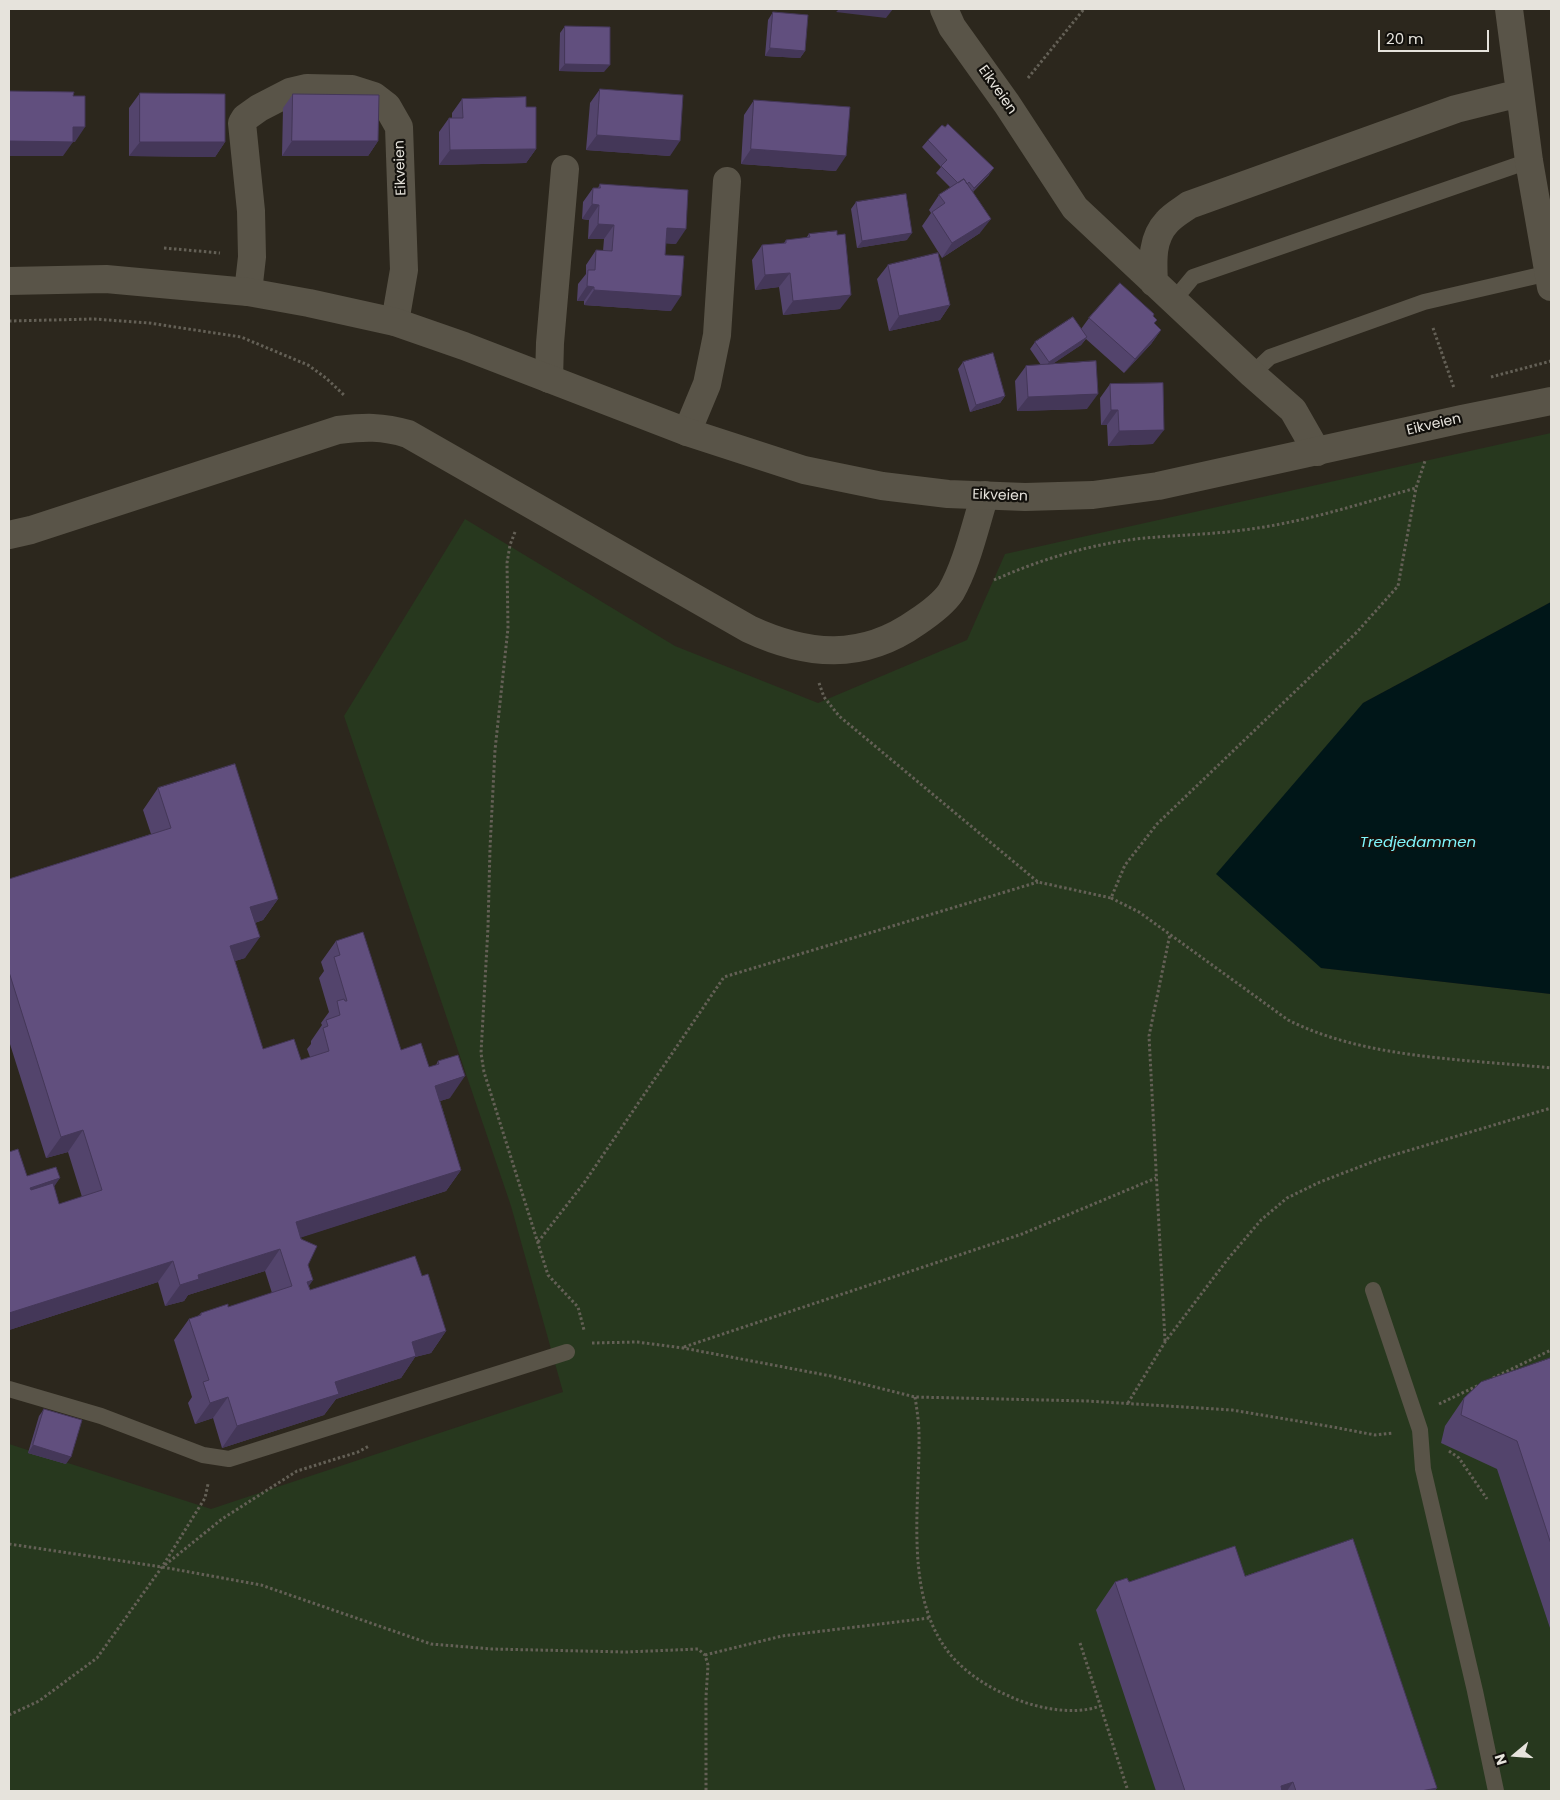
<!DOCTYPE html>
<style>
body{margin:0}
#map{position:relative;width:1560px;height:1800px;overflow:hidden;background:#2c271d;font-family:Poppins,sans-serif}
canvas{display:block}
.frame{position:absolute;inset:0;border:10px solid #e6e3dc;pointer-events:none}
.north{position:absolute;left:1490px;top:1730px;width:50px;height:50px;-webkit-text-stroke:4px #12100c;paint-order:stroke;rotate:252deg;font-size:14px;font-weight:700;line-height:20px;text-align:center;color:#e6e3dc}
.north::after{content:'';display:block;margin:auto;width:18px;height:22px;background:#e6e3dc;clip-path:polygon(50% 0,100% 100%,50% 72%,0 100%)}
.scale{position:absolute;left:1378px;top:30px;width:111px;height:22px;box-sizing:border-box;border:2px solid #e6e3dc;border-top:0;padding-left:6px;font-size:15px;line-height:18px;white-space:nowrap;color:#e6e3dc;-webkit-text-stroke:4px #12100c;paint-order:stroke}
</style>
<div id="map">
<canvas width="1560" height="1800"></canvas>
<div class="frame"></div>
<div class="north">N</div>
<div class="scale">20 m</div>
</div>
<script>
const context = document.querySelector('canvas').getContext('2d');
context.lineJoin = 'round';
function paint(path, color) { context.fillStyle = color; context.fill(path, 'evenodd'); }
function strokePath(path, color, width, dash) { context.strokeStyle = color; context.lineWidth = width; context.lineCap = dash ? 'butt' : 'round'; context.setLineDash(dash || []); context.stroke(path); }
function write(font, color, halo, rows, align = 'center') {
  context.font = font + ' Poppins,sans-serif'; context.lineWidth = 4.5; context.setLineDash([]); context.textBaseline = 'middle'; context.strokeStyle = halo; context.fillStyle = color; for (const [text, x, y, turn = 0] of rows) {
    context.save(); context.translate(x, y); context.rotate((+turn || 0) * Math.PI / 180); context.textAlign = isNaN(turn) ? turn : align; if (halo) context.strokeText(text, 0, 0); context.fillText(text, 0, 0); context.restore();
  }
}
paint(new Path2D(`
 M1551,433V602L1363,703L1321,968L1551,994V1791H9V1444L211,1509L563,1392L511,1206L344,716L465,519L675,646L818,703L967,640L1005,554Z`), '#27381e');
paint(new Path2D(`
 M1551,602V994L1321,968L1216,874L1363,703Z`), '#001618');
strokePath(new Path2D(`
 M1028,78L1084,9
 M164,248L220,253
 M9,321L94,319L149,323L241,337L308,365L326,378L345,396
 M1433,328L1454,388
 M1491,377L1551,361
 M515,532L510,545L507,563L508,628L495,750L490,848L488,927L481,1053L484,1072L548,1275L578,1307L584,1330
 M994,580C1039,560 1088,545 1136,539C1172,535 1207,535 1243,530C1302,523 1359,504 1416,488
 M819,683L824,697L839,716L1038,882L1111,898L1125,865L1157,824L1357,632L1398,586L1416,488L1425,461
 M1111,898L1139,912L1288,1020C1366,1059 1465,1059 1551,1068
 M538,1242L584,1183L724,977L1038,882
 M1165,1341L1149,1036L1170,934
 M592,1343L637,1342L683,1348L831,1376L915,1397L1087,1401L1232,1410L1333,1427L1375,1435L1393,1433
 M684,1347L1022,1234L1156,1178
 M1493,1378L1551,1350
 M915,1397C917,1410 919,1423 919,1435C920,1501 905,1585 942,1643C957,1667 983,1685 1009,1696C1034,1708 1074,1716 1100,1706
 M1128,1403L1165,1342L1227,1260L1261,1220L1287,1198L1320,1182L1380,1159L1551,1108
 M1439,1404L1479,1385
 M1449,1451L1459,1458L1487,1499
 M9,1544L162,1567L261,1585L431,1644L492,1649L626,1652L698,1649L705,1655L708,1665L706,1697V1791
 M165,1565L222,1519L297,1471L358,1452L369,1446
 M1080,1643L1128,1791
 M705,1655L782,1636L929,1618
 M9,1715L39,1701L97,1658L162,1567L205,1498L208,1484`), '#646056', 3, [2.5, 2.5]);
strokePath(new Path2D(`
 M1174,300L1193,277L1529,161
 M1252,374L1270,357L1424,302L1549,273
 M1373,1290L1420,1430L1423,1469L1475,1691L1496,1791
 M9,1389L101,1416L203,1455L229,1459L567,1352`), '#595448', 16);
strokePath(new Path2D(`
 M944,9L952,27L1007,104L1075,208L1252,374L1293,410L1317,452
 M1509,9L1529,161L1551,287
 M1154,283C1153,262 1151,239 1167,222C1173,215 1182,210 1189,205L1456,109L1520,93
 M248,292L252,257L251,211L242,123L245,118L259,108L290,92L307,88L352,89L374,96L387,106L399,127L404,270L395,322
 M549,379L550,343L565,169
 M687,432L707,384L717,335L727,181
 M9,535L31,530L338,430C364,427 382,426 408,434L749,629C807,656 862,661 917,622C929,614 943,604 951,592C967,564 975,526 985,495`), '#595448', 28);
strokePath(new Path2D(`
 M9,281L106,279L248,292L309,303L395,322L464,346L687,432L804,470L882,486L948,494L1025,497L1093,495L1158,486L1462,419L1551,401`), '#595448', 28);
paint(new Path2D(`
 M773,12L805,51L800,58L765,56L768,20Z
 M565,26L604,72L559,71L560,33Z
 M600,89L670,156L586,150L590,103Z
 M140,93L225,142L215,157L129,156V108Z
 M293,94L378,141L368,156H282L283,108Z
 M462,99L536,149L526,163L439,165V132L449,118H452V113Z
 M754,100L836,171L741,164L744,115Z
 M928,140L989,175L973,192L980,233L942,258L922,226L931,213L929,210L939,195L951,188L936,173L941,167L922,147Z
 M600,184L676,244L666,243L665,255L671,311L584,305V301H577L578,284L586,274V265L596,250L603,251L604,239H588L589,220L582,219L583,202L593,188H598Z
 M856,202L907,240L857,248L851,209Z
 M809,234L840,309L783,315L779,287L755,290L752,260L762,245L784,243L786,240L806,238Z
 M888,265L950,305L940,320L889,331L877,279Z
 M1154,314L1153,316L1157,320L1154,324L1161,330L1151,344L1124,373L1086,339L1081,345L1052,364L1087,409L1017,411L1015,381L1026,366L1041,365L1030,349L1035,342L1081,329L1089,318Z
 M963,362L1005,396L1000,403L970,412L958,369Z
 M1110,384L1153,444L1108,446L1107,425H1101L1100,398Z
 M158,788L278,899L263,920L255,923L245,958L235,961L263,1049L301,1060L310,1057L307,1049L311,1044V1041L322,1025L321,1023L329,1012L319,978L324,971L321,962L336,941L401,1050L429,1067L436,1065L438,1061L450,1098L440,1101L461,1170L446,1191L301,1237L308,1265L309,1286L310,1290L422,1276L446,1331L431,1353L415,1357L401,1378L336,1399L324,1415L222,1448L213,1418L195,1424L188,1403L192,1397L174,1340L189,1319L198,1316L201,1313L228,1307L272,1293L265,1271L188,1295L184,1301L165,1306L158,1282L9,1330V1152L27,1176L54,1187L59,1204L82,1197L68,1152L46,1158L9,1041V879L151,834L143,810Z
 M1551,1358V1631L1497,1469L1441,1443L1445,1426L1464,1398Z
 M44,1409L66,1464L28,1453L39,1416Z
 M1245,1576L1437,1788L1434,1791H1156L1096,1610L1115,1582Z`), '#53446c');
paint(new Path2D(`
 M839,9H893L886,18L836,12Z
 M770,48L805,51L800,58L765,56Z
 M565,64L610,65L604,72L559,71Z
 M73,127H85L75,142H73L63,156H9V141Z
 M597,135L680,141L670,156L586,150Z
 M292,141H378L368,156H282Z
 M140,142H225L215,157L129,156Z
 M536,149L526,163L439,165L450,150Z
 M751,149L846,156L836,171L741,164Z
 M994,168L989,175L969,195L974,188Z
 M592,204L599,205L589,220L582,219Z
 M991,219L980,233L942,258L952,243Z
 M598,224L614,225L604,239H588Z
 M667,228L686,229L676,244L657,243Z
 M912,233L907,240L857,248L862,241Z
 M790,273L779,287L755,290L765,275Z
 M587,286L594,287L584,301H577Z
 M594,290L681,296L671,311L584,305Z
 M851,295L840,309L783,315L793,301Z
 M950,305L940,320L889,331L899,316Z
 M1161,330L1151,344L1124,373L1135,359Z
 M1087,337L1081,345L1044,370L1049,362Z
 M1098,394L1087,409L1017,411L1028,397Z
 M1005,396L1000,403L970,412L976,405Z
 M1111,410H1118L1107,425H1101Z
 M1164,430L1153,444L1108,446L1119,431Z
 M278,899L263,920L235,929L250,907Z
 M260,937L245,958L215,967L230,946Z
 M465,1076L450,1098L420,1107L435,1086Z
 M83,1130L68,1152L46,1158L61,1137Z
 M461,1170L446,1191L281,1244L296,1222Z
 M60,1178L45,1200L15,1209L30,1188Z
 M280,1249L265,1271L188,1295L184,1301L165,1306L180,1285L198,1275Z
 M173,1261L158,1282L9,1330V1313Z
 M313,1280L298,1302L307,1282Z
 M446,1331L431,1353L415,1357L401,1378L336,1399L324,1415L222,1448L237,1426L335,1382L412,1342Z
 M228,1397L213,1418L195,1424L210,1403Z
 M33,1445L71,1457L66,1464L28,1453Z
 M1293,1782L1287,1791H1277L1281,1786Z
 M1437,1788L1434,1791H1421Z`), '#443758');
const building = new Path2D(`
 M773,12L808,15L805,51L770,48Z
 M565,26L610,27V65L565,64Z
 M600,89L683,95L680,141L597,135Z
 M9,91L74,92L73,96H85V127H73V142L9,141Z
 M140,93L225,94V142H140Z
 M293,94L379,95L378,141H292Z
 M526,97V107H536V149L450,150L449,118H463L462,99Z
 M754,100L850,107L846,156L751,149Z
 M948,124L994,168L974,188L969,182L967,184L964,179L958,183L941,166L947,160L928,140L942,125L945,127Z
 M964,179L991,219L952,243L932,212L945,203L939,195Z
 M600,184L688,190L686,229L667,228L665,255L684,256L681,296L594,290V287L587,286L588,270H595L596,250L612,251L614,225L598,224L599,205L592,204L593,188H600Z
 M906,194L912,233L862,241L856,202Z
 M837,231V235L845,234L851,295L793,301L790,273L765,275L762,245L786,243V240L810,237L809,234Z
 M938,253L950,305L899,316L888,265Z
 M1120,283L1154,314L1153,316L1157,320L1154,323L1161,330L1135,359L1089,318Z
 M1073,317L1087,337L1049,362L1035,342Z
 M993,353L1005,396L976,405L963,362Z
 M1096,361L1098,394L1028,397L1026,366Z
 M1163,383L1164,430L1119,431L1118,410H1111L1110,384Z
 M235,764L278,899L250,907L260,937L230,946L263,1049L294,1039L301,1060L329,1051L323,1028L328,1026L326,1020L340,1015L337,1001L344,999L345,1001H347L334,957L340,955L336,941L363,932L401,1050L421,1043L429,1067L439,1064L438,1061L458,1055L465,1076L435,1086L461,1170L296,1222L301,1239L317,1246L308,1265L313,1280L307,1282L310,1290L415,1256L422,1276L428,1274L446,1331L412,1342L416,1356L335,1382L339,1394L237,1426L228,1397L210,1403L203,1382L209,1380L189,1319L201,1315V1313L228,1304V1307L292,1286L280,1249L198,1275L199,1279L180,1285L173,1261L9,1313V1152L18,1149L27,1176L56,1167L60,1178L30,1188L31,1190L53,1183L59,1204L102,1190L83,1130L61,1137L9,972V879L171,828L158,788Z
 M1551,1358V1544L1517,1441L1461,1415L1464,1398L1481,1382Z
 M44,1409L82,1420L71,1457L33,1445Z
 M1353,1539L1437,1788L1421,1791H1296L1293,1782L1281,1786L1282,1791H1185L1115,1582L1127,1578L1129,1582L1235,1546L1245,1576Z`);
paint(building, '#614f7e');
strokePath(building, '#443758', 1);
write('14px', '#e6e3dc', '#12100c', [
 ["Eikveien",997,90,55],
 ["Eikveien",401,168,-92],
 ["Eikveien",1434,425,-13],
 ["Eikveien",1000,496,2]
]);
write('italic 15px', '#80f6fc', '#12100c', [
 ["Tredjedammen",1418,843]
]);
</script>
